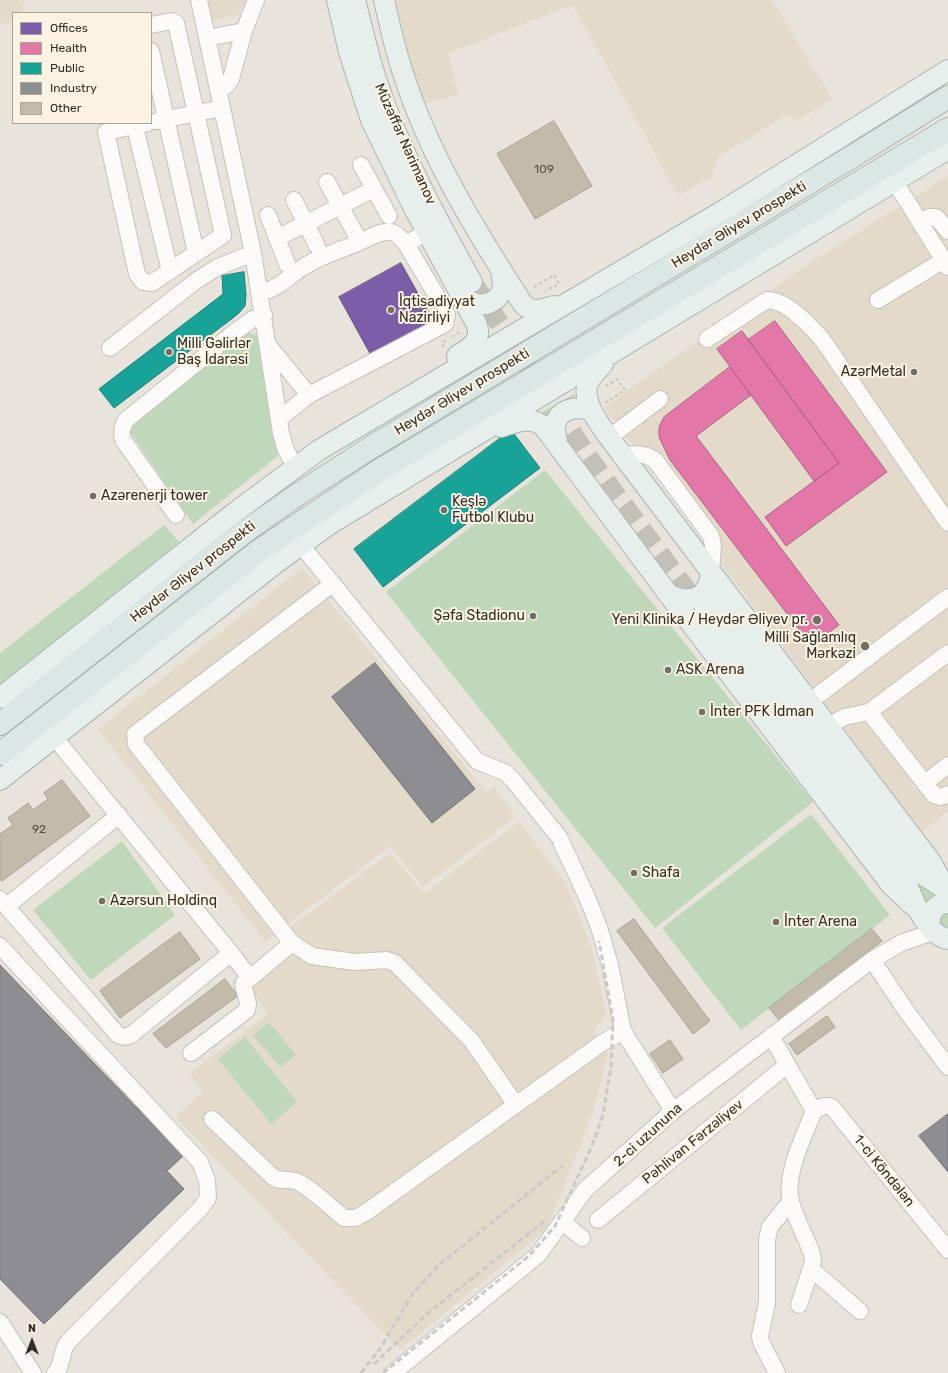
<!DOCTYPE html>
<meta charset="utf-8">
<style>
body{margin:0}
#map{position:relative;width:948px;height:1373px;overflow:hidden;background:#e8e4dc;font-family:Rubik,sans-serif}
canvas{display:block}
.legend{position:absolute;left:12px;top:12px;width:140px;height:112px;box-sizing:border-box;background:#fcf3e3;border:1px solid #aba498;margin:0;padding:5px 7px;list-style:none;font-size:12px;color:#312e28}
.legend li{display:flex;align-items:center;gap:8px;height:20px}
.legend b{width:20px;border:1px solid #aba498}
.north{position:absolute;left:12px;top:1321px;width:40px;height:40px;-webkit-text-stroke:3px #fcf3e3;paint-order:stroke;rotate:0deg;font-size:11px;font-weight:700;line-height:16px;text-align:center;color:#312e28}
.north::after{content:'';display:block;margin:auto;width:14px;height:18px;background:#312e28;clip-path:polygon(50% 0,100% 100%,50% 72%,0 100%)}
</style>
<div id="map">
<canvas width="948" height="1373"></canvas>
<ul class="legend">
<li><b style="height:11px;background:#7b5ea7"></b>Offices</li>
<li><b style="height:11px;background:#e377a8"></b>Health</li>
<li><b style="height:11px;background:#17a398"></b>Public</li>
<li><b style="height:11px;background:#8d8d92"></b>Industry</li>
<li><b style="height:11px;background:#c3bba9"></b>Other</li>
</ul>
<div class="north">N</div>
</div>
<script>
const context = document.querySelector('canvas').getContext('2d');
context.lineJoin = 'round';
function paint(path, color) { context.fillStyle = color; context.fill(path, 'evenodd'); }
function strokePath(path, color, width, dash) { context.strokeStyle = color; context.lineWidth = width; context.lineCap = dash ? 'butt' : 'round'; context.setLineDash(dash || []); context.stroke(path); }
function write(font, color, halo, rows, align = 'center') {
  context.font = font + ' Rubik,sans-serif'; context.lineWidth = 4; context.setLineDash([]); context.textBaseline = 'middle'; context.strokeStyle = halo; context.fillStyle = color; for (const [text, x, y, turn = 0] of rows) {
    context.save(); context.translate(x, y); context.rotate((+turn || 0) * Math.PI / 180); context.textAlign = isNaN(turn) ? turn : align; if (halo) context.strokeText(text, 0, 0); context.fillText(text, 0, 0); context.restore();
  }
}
paint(new Path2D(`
 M0,0H24L22,13H13V21L0,24Z
 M206,0H246L239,15L210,21Z
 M395,0H772L832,99L796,121L790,113L719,156L711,177L678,195L573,5L448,53L458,95L424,104L407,53Z
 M948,176V811L922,832L604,407L810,263Z
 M302,568L487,793L495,787L515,817L423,887L390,846L265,941L98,729Z
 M519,822L566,884L592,948L606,1015L594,1030L608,1054L593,1112L547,1229L400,1350L175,1117L203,1091L189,1074L268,1014L249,986L303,946L290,928L390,853L424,894Z`), '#e3daca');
paint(new Path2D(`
 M247,332L257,335L278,456L193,524L128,429Z
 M574,394L579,401L548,421L542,412Z
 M545,470L813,802L655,928L386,592Z
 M164,525L179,542L0,685V653Z
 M811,814L890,915L741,1030L662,928Z
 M122,841L175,915L91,980L33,910Z
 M914,878L938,898L927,906Z
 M948,910V931L939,927V914Z
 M269,1022L296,1055L280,1067L253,1035Z
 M245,1037L297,1102L271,1124L218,1059Z`), '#bfd8ba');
const offices = new Path2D(`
 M401,263L435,324L373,359L339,297Z`);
paint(offices, '#7b5ea7');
strokePath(offices, '#655081', 1);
const health = new Path2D(`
 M775,321L887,472L786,546L765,517L839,463L748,340Z
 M742,331L839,463L814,481L717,349Z
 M730,367L751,395L696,436L839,625L811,645L670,460L659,437V427L664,417Z`);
paint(health, '#e377a8');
strokePath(health, '#ae6182', 1);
const public = new Path2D(`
 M244,272L246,295L245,306L238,314L114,408L99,389L223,294L222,276Z
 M511,430L540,468L383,587L354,549Z`);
paint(public, '#17a398');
strokePath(public, '#1f8076', 1);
const industry = new Path2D(`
 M375,663L475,789L432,823L332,697Z
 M0,965L183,1156L167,1171L184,1189L44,1324L0,1279Z
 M948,1114V1172L919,1136Z`);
paint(industry, '#8d8d92');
strokePath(industry, '#717072', 1);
const building = new Path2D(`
 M554,121L592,186L535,219L497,154Z
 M62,780L90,816L2,881L0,879V834L13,825L8,818L28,803L33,810L48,799L44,793Z
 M634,919L710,1021L693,1034L617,931Z
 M872,929L882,941L779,1020L769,1008Z
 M180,932L200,959L120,1018L100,991Z
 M225,979L238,996L166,1048L153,1034Z
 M827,1016L835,1027L797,1055L789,1044Z
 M670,1040L683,1059L663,1073L650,1054Z`);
paint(building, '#c3bba9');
strokePath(building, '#a6a39c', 1);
strokePath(new Path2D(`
 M472,282L588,457L702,611`), '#c3c0b8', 20, [20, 10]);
const minor = new Path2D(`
 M199,0L253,253L281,433L285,448L295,467
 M207,38L244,31
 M151,51L196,253
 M218,90L227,85L231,79L244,31L256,0
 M157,121L222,108
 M134,123L170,271
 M148,123L106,132L137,274L143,282L152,283L223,235L176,23L171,21L151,25
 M361,165L389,216
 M327,182L360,242C369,238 384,228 394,233C398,235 403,240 406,244L427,232
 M895,182L948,267
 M294,200L317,246
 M268,215L287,264
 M919,221L930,217H936L948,231
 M277,238L374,189
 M260,293C282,287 287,277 305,266C322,255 342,250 360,242
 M878,300L944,260
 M707,339L767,300C787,300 809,325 822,339L948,523
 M268,345L309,395
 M110,348L197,280L218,267L253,253
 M279,419L309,395L445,324L447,315L445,310L406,244
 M610,437L660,399
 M623,456C635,453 645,453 655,460L711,536L713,545L711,571
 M176,515L123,440C121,432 122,427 126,420L236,331L253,319L264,315
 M301,545L477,761L506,773L513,780L559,837L586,895L599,927L610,965L623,1031
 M809,702L948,597
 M869,712L934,795L941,797L948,794
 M828,727L844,717L869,712L948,653
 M925,783L948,765
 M0,899L118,1035L124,1037L131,1035L231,953L54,737
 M7,906L119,815
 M292,943L312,956L355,962L387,960L395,963L471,1040L516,1105
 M0,946L200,1162L207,1181L208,1198L200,1209L68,1342C60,1352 64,1364 55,1373
 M231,953L249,977
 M872,960L907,1012L948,1067
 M771,1036L814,1111
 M191,1053L247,1010L248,1004L243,984L292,943L136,744L135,734L331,585
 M814,1111C821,1107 825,1104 832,1107L948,1250
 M212,1119L274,1178C282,1182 292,1178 300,1183C316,1192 330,1207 344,1218H355L365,1213L602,1043L623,1031L673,1111
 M598,1220L787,1065
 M562,1221L582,1238
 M811,1269L860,1311
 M799,1305L813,1262L812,1254C806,1237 796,1220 791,1202C784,1175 804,1136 814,1111
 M0,1322L33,1373
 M393,1373L538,1255L585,1190L673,1111L872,960L901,943L933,932
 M777,1373L761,1342L760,1336L767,1303V1239L770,1227L791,1201`);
const major = new Path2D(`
 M337,0L349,52L371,120L414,208L477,325C482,342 469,348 457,356
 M355,0C362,27 368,55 377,82C400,151 436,218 472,282
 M384,0C390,26 395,51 404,76C430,157 477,233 523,304C532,314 543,309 554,306
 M459,292C463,296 467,300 471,302C483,308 499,302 502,289C504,283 502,277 501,270
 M603,364C598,370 591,376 588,383C579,404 611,439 623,456L931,862L948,893
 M501,427C515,422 532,416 544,427L669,595L892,886L917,909
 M557,443C557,438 555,434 555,430C554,409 577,405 592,411
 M669,595C692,605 709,598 711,571
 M715,603L917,871L943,888
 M704,613L905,879C912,897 926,936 948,939
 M0,698L238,510L319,450L724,210L948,70
 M0,780L276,563L330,524L948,149
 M930,926C928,914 935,903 948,903`);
const highway = new Path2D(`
 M0,724L247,530L300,493L370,448L853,156L948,97
 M0,754L260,550L380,470L948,129`);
strokePath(minor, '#c6c2bb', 18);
strokePath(major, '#aab5b1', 22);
strokePath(highway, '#aab5b1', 24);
strokePath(new Path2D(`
 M534,287L554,275L559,284L545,291
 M452,337L462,331
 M444,347L442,343L447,340
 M605,403L625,390L617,379L606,386`), '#c6c5c2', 2, [3, 3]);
strokePath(minor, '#fcfbfa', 16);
strokePath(major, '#e7efed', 20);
strokePath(highway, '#dae7e4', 22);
strokePath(new Path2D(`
 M374,1364L428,1313L546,1220
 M361,1373L380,1349L413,1293L439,1265L562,1166
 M383,1373L529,1256L555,1226L591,1148L603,1115L611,1067L613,1020L599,941`), '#cbcac8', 3, [6, 3]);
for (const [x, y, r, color] of [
 [391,310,4,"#716e67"],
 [169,352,4,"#716e67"],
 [914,372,4,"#716e67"],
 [93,496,4,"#716e67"],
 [444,510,4,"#716e67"],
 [533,616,4,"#716e67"],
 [817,620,5,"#716e67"],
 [865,646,5,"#716e67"],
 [668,670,4,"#716e67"],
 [702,712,4,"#716e67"],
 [634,873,4,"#716e67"],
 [102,901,4,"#716e67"],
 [776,922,4,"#716e67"]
]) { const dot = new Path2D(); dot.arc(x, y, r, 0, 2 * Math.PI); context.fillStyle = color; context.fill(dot); strokePath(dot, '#fcf3e3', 1.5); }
write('12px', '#565148', null, [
 ["109",544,170],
 ["92",39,830]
]);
write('14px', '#312e28', '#fcf3e3', [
 ["Müzəffər Nərimanov",405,144,66],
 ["Heydər Əliyev prospekti",739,225,-31],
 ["Heydər Əliyev prospekti",462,392,-31],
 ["Heydər Əliyev prospekti",193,572,-38],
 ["2-ci uzununa",648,1135,-42],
 ["Pəhlivan Fərzəliyev",693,1142,-39],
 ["1-ci Köndələn",884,1171,51]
]);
write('14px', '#312e28', '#fcf3e3', [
 ["İqtisadiyyat",399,302],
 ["Nazirliyi",399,318],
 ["Milli Gəlirlər",177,344],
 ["Baş İdarəsi",177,360],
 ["AzərMetal",906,372,"right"],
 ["Azərenerji tower",101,496],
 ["Keşlə",452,502],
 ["Futbol Klubu",452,518],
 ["Şəfa Stadionu",525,616,"right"],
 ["Yeni Klinika / Heydər Əliyev pr.",808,620,"right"],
 ["Milli Sağlamlıq",856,638,"right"],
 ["Mərkəzi",856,654,"right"],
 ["ASK Arena",676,670],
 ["İnter PFK İdman",710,712],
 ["Shafa",642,873],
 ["Azərsun Holdinq",110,901],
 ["İnter Arena",784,922]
], 'left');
</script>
